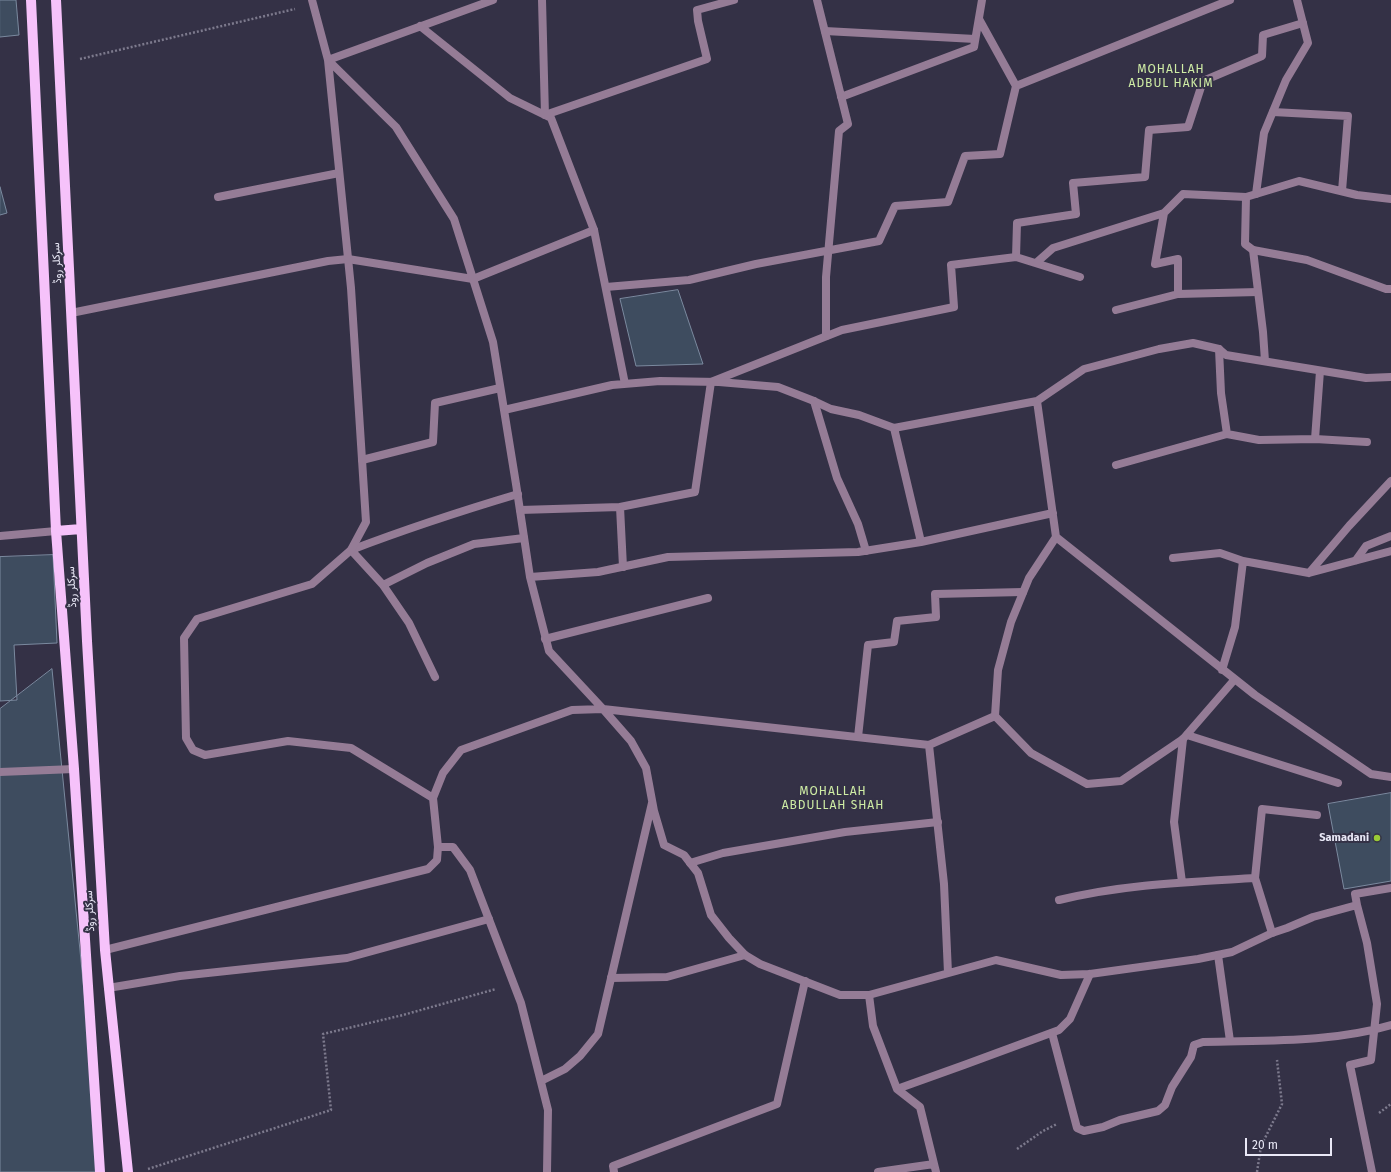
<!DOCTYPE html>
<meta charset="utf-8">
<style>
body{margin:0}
#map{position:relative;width:1391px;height:1172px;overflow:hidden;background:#343146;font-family:"Fira Sans",sans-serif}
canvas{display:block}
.scale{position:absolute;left:1245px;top:1138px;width:87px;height:18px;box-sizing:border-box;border:2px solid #e9e8f6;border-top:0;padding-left:5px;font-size:12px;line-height:14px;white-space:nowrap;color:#e9e8f6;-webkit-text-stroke:3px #343146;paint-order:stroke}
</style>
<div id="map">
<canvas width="1391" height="1172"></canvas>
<div class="scale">20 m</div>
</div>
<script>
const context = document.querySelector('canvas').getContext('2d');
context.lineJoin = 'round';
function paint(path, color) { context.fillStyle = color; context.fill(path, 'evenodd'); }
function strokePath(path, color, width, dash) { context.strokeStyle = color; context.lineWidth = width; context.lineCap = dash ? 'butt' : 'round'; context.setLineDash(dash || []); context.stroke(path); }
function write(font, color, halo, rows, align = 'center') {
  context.font = font + ' "Fira Sans",Vazirmatn,sans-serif'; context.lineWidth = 4; context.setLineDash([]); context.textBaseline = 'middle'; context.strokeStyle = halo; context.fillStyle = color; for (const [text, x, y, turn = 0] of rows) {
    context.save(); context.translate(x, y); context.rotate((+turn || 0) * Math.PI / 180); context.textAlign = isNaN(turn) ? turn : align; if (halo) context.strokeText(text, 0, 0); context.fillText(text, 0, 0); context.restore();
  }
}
const building = new Path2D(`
 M0,0H16L19,35L0,37Z
 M0,187L7,213L0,215Z
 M678,290L703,364L636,366L620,299Z
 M53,555L57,643L14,645L17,700L0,701V557Z
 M52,669L102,1172H0V709Z
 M1391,793V881L1344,889L1328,804Z`);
paint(building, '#3e4c5f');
strokePath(building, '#7b8a9f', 1);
strokePath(new Path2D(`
 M80,59L295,9
 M1379,1113L1391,1104
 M1017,1149L1043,1131L1057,1124
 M148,1169L331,1110L323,1034L403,1015L496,989
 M1257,1172L1261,1146L1282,1104L1277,1060`), '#7d7a8d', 2.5, [2, 2]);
strokePath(new Path2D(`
 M542,0L545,115
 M825,31L975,39
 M1273,112L1348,116L1342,191
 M1256,194L1299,181L1357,195L1391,199
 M218,197L339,173
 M1164,213L1155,264L1178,259V294L1258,292
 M1253,250L1307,260L1386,289H1391
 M1016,257L1080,277
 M1036,263L1053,248L1164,213L1183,194L1246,197
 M1116,310L1178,294
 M71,313L328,261L348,259L473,279L594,230
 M1320,371L1315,439L1367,442
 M814,401L837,478L858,524L866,551
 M1227,434L1259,440L1315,439
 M362,460L433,442L435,403L500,388
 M1116,465L1227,434L1221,393L1219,349
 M620,507L695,492L711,382L842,330L954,307L951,265L1016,257L1017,223L1076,214L1073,183L1145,177L1149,130L1188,127L1203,81L1262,56L1263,35L1303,23
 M520,510L620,507L623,567
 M1356,560L1366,546L1391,536
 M383,585L427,563L474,544L524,538
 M545,639L708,598
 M435,677L409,623L383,585L351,550C406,529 461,511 518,494
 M1187,735L1338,783
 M858,737L868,645L894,642L897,621L936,617L935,594L1023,592
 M690,863L723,853L845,832L938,822
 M1255,878L1262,809L1317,815
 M1182,882L1174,822L1183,739
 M1059,900C1124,884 1189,882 1255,878L1272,933
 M1218,955L1230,1041
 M611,978L667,977L745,955
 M108,988L180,976L347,958L489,919
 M869,995L873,1026L897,1089L920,1107L936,1172
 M897,1089L964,1065L1059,1030L1070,1019L1090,974
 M614,1172L613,1166L777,1104L805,981
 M878,1172L934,1164`), '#957c96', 8);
strokePath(new Path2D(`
 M312,0L328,60L351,288L366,522L351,550L312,584L197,619L184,638L186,738L193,750L205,755L288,741L351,748L433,798
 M493,0L328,60L396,127L454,219L493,342L516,484L530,577L549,651L603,709L631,741L646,768L654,811L664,845L684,855L698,873L711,915L729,938L745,955L760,964L840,995H869L996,960L1061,975L1090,974L1198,959L1232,952L1272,933L1287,928L1313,917L1357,905L1355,894L1391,888
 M817,0L848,124L839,131L826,277V336
 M979,19L1016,86
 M420,26L510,98L551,118L594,230L625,384
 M841,97L974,47L982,0
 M545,115L707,59L698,21L697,10L734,0
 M606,287L689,280L756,264L879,241L895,206L948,202L965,156L1000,154L1016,86L1230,0
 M1265,361L1263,332L1253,250L1245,244L1246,197L1256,194L1264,133L1286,80L1308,43L1297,0
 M504,410L612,385L660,381L719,382L778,387L814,401L831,409L859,415L894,428L1037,401
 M894,428L921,542L1053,513
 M0,536L56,531
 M1056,537L1255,695L1371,774L1391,777
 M1173,558L1220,553L1243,561L1309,573L1391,551
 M1309,573L1349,526L1391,481
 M530,577L598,572L668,557L858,552L921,542
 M1222,670L1235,627L1243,561
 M995,716L1031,753L1087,784L1121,781L1183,739L1235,679
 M929,745L944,884L948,973
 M0,772L74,769
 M438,847H453L470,870L521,1003L548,1110L547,1172
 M1357,905L1367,943L1377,1004L1371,1060L1350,1065L1372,1172
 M105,950L428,869L437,860L438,847L433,798L443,773L461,750L572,710L603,709L929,745L995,716L998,670L1011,622L1029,578L1056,537L1037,401L1084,369L1159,349L1193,343L1219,349L1226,355L1366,378L1391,377
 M1052,1033L1077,1128L1084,1131L1103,1127L1120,1120L1158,1111L1165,1105L1172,1087L1191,1057L1194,1045L1203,1042C1265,1040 1331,1043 1391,1025
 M541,1081L565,1069L580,1056L598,1034L652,803`), '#957c96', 8);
strokePath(new Path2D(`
 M31,0L56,531L74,769L100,1172
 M56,0L87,641L105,950L128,1172
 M56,531L81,529`), '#f6c2fa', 10);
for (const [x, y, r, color] of [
 [1377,838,4,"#99cb36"]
]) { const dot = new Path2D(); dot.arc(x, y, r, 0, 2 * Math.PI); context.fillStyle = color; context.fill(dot); strokePath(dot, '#343146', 1.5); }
write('11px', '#e9e8f6', '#343146', [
 ["سرکلر روڈ",57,263,-93],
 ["سرکلر روڈ",72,587,-93],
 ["سرکلر روڈ",90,911,-93]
]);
write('bold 11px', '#e9e8f6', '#343146', [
 ["Samadani",1369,838]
], 'right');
context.letterSpacing = '1px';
write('12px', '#cfeda5', '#343146', [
 ["MOHALLAH",1171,70],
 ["ADBUL HAKIM",1171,84],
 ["MOHALLAH",833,792],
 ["ABDULLAH SHAH",833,806]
]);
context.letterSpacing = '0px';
</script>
